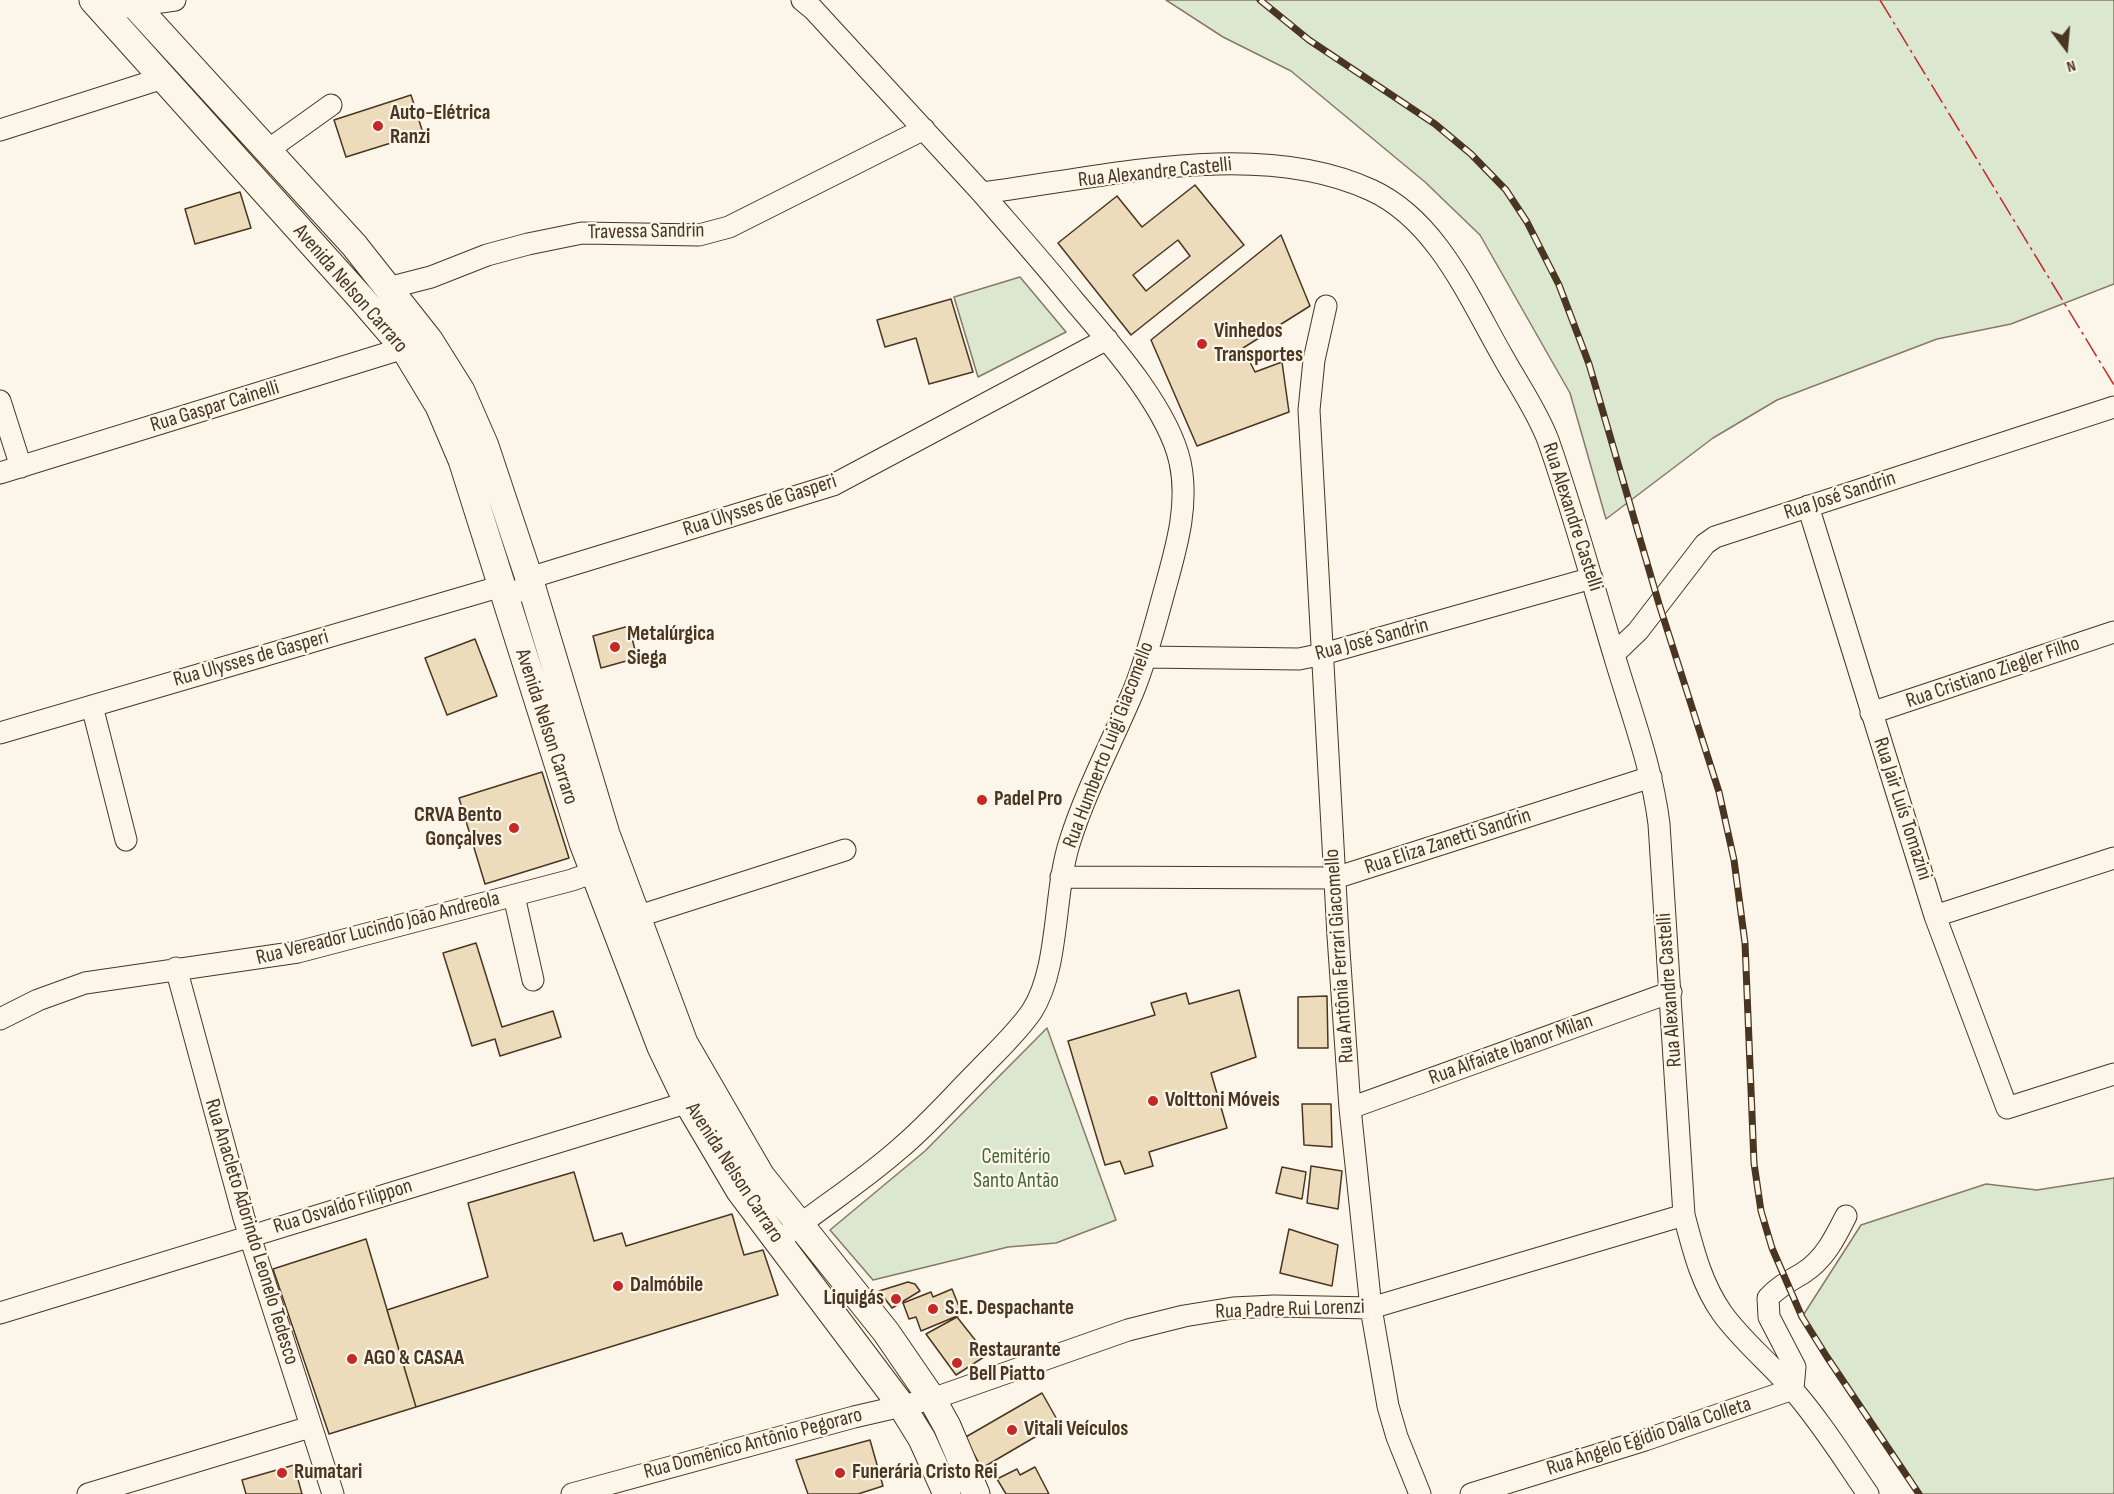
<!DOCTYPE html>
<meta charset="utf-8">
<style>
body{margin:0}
#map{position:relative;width:2114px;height:1494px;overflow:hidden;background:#fbf6e9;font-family:"Sofia Sans Condensed",sans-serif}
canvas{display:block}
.north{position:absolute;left:2036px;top:18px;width:60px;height:60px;-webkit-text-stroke:4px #fbf6e9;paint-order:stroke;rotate:164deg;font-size:16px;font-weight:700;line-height:24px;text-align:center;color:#4a3520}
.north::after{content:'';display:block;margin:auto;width:21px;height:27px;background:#4a3520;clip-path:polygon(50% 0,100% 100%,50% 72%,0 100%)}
</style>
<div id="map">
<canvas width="2114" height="1494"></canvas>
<div class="north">N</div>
</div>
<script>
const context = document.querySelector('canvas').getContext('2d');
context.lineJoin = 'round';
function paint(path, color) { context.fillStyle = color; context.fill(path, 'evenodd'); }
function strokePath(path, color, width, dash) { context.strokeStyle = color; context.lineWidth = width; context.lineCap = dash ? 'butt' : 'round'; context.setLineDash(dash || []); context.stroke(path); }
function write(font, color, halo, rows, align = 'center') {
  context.font = font + ' "Sofia Sans Condensed",sans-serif'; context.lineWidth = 4.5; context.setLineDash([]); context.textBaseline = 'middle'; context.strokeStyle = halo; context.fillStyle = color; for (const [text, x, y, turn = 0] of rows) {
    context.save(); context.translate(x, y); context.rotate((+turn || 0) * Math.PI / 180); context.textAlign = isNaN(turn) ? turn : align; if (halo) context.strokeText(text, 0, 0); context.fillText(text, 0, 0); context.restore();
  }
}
const green = new Path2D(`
 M1166,0H2114V284L2011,324L1937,339L1777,400L1713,438L1606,519L1570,393L1480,235L1425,182L1291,71L1223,37Z
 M1020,277L1066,332L978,377L954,297Z
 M1047,1028L1116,1220L1056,1243L1008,1247L873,1280L830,1230L925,1151Z
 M2114,1178V1494H1919L1802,1317L1861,1225L1986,1184L2037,1190Z`);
paint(green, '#dce7d0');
strokePath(green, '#887966', 1.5);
const building = new Path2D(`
 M411,95L423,133L346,157L334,120Z
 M1195,185L1244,245L1131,335L1058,243L1117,196L1142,227ZM1178,240L1190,256L1146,291L1133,275Z
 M240,192L251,228L195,244L185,209Z
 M1281,235L1310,306L1243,348L1255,372L1282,362L1289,412L1197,446L1151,340Z
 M951,299L973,372L929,384L916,338L885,347L877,320Z
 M629,626L637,658L601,668L593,636Z
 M475,639L497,696L447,715L425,658Z
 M542,772L569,858L485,884L459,798Z
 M476,943L502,1027L553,1011L561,1037L500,1056L495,1039L472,1046L443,953Z
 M1239,990L1256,1057L1211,1073L1227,1128L1149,1152L1153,1166L1125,1174L1120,1161L1105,1165L1068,1041L1155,1015L1151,1003L1186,993L1189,1004Z
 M1327,996L1328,1048H1298V997Z
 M1302,1104H1331L1332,1147L1304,1145Z
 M1311,1166L1342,1171L1338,1209L1307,1203Z
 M1282,1167L1306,1172L1302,1199L1276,1193Z
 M574,1172L594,1241L622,1233L626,1246L732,1214L744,1255L763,1250L778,1295L416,1407L387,1310L488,1277L468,1203Z
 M1289,1229L1338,1245L1332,1286L1280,1273Z
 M366,1239L416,1407L329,1434L273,1269Z
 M908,1282L915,1284L920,1291L892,1308L879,1291Z
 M952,1289L962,1314L921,1331L916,1317L909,1319L903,1303L931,1292L933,1297Z
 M957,1317L987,1355L956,1375L926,1334Z
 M1042,1393L1059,1423L982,1468L964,1438Z
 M870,1440L883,1486L858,1494H808L796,1460Z
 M294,1465L302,1494H246L242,1480Z
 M1035,1467L1049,1494H1006L997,1479L1017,1469L1020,1475Z`);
paint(building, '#ecdcbc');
strokePath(building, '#4a3520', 1.5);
const minor = new Path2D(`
 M802,0L813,9L982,193C1102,178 1256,137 1371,190C1437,220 1469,298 1503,357C1518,384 1537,411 1548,440C1573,511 1593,585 1615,658C1631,712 1652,767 1659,824L1684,1215C1693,1249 1701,1283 1722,1313C1742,1341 1770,1363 1793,1390C1821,1422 1844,1459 1868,1494
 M104,10L175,0
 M0,130L163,78
 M268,150L331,105
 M388,288L431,277L487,255L528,244L582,233L699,235L729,227L924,129
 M1326,306L1314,360L1309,410L1338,936L1350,1108L1371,1308L1388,1406L1397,1437L1420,1494
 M0,401L21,467
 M0,473L417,344
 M1808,506L1935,916L2007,1108L2114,1074
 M1614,654L1638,631L1705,544L1715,537L2114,407
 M1145,657L1299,659L1323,654L1592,578
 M92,706L126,840
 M1871,713L2114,632
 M0,733L502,586L515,593L523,588L529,578L833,485L1107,339
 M1061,877L1335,878L1651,777
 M514,896L533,980
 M1935,916L2114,858
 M636,917L845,850
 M176,968L244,1218L333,1494
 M0,1019L38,1000L85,983L298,952L572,880L608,867
 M1350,1108L1671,992
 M789,1233C825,1205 864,1180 898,1150C927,1126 952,1097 978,1071C996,1052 1017,1033 1032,1011C1060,967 1053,893 1070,841C1086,790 1112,742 1133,692C1147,658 1156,621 1166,585C1177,545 1189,504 1180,462C1168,408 1111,344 1075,302C1045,265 1013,229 982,193
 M0,1313L702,1098
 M88,1494L310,1427
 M572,1494L854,1417L932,1399L1128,1330L1184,1316L1233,1308L1274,1306L1371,1308L1684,1215
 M1471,1494L1645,1440L1793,1389L1795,1367L1769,1317L1768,1298C1779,1286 1790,1281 1803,1273C1824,1260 1835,1238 1846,1216`);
const major = new Path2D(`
 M93,0L360,297L404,348L439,406L462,460L583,843L661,1047L688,1103L740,1191L901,1405L922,1439L947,1494
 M130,0L354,245L429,340L461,391L485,446L529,578L606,834L684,1043L761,1176L886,1332L932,1399L947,1426L976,1494`);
strokePath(minor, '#4a3520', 23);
strokePath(major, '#4a3520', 29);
strokePath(minor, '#fbf6e9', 21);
strokePath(major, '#fbf6e9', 27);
const rail = new Path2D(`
 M1260,0L1309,40L1435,124L1471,154L1506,190L1527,222L1559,285L1589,364L1659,604L1719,792L1734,860L1745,943L1754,1163L1761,1211L1772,1248L1802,1317L1827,1357L1919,1494`);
strokePath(rail, '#4a3520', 7);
strokePath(rail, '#fbf6e9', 4.5, [14]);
strokePath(new Path2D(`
 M1880,0L2114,385`), '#c62828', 1.5, [21, 4.5, 3, 4.5]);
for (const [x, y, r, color] of [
 [378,126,6,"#c62828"],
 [1202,344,6,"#c62828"],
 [615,647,6,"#c62828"],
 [982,800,6,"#c62828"],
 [514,828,6,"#c62828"],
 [1153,1101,6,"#c62828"],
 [618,1286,6,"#c62828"],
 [896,1299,6,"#c62828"],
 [933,1309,6,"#c62828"],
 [352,1359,6,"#c62828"],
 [957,1363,6,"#c62828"],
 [1012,1430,6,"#c62828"],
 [282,1473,6,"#c62828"],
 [840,1473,6,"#c62828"]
]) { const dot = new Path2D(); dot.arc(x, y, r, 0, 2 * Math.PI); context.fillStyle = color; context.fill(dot); strokePath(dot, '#fbf6e9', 2); }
write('bold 21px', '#4a3520', '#fbf6e9', [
 ["Auto-Elétrica",390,114],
 ["Ranzi",390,138],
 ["Vinhedos",1214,332],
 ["Transportes",1214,356],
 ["Metalúrgica",627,635],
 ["Siega",627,659],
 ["Padel Pro",994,800],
 ["CRVA Bento",502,816,"right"],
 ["Gonçalves",502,840,"right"],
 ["Volttoni Móveis",1165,1101],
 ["Dalmóbile",630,1286],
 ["Liquigás",884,1299,"right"],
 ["S.E. Despachante",945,1309],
 ["Restaurante",969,1351],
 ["Bell Piatto",969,1375],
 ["AGO & CASAA",364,1359],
 ["Vitali Veículos",1024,1430],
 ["Rumatari",294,1473],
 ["Funerária Cristo Rei",852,1473]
], 'left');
write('21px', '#4a3520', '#fbf6e9', [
 ["Rua Alexandre Castelli",1155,173,-6],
 ["Travessa Sandrin",646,232,-1],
 ["Avenida Nelson Carraro",350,289,49],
 ["Rua Gaspar Cainelli",215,407,-17],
 ["Rua José Sandrin",1840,496,-18],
 ["Rua Ulysses de Gasperi",760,506,-18],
 ["Rua Alexandre Castelli",1572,517,72],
 ["Rua José Sandrin",1372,640,-15],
 ["Rua Ulysses de Gasperi",251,659,-16],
 ["Rua Cristiano Ziegler Filho",1993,673,-19],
 ["Avenida Nelson Carraro",546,727,72],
 ["Rua Humberto Luigi Giacomello",1109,745,-69],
 ["Rua Jair Luís Tomazini",1902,809,72],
 ["Rua Eliza Zanetti Sandrin",1448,842,-18],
 ["Rua Vereador Lucindo João Andreola",378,929,-14],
 ["Rua Antônia Ferrari Giacomello",1340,956,-94],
 ["Rua Alexandre Castelli",1670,990,-94],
 ["Rua Alfaiate Ibanor Milan",1511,1050,-20],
 ["Avenida Nelson Carraro",734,1173,57],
 ["Rua Osvaldo Filippon",343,1207,-17],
 ["Rua Anacleto Adorindo Leonelo Tedesco",251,1232,73],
 ["Rua Padre Rui Lorenzi",1290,1310,-2],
 ["Rua Ângelo Egídio Dalla Colleta",1649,1437,-18],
 ["Rua Domênico Antônio Pegoraro",753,1444,-15]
]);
write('21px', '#436837', '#fbf6e9', [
 ["Cemitério",1016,1158],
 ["Santo Antão",1016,1182]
]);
</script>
